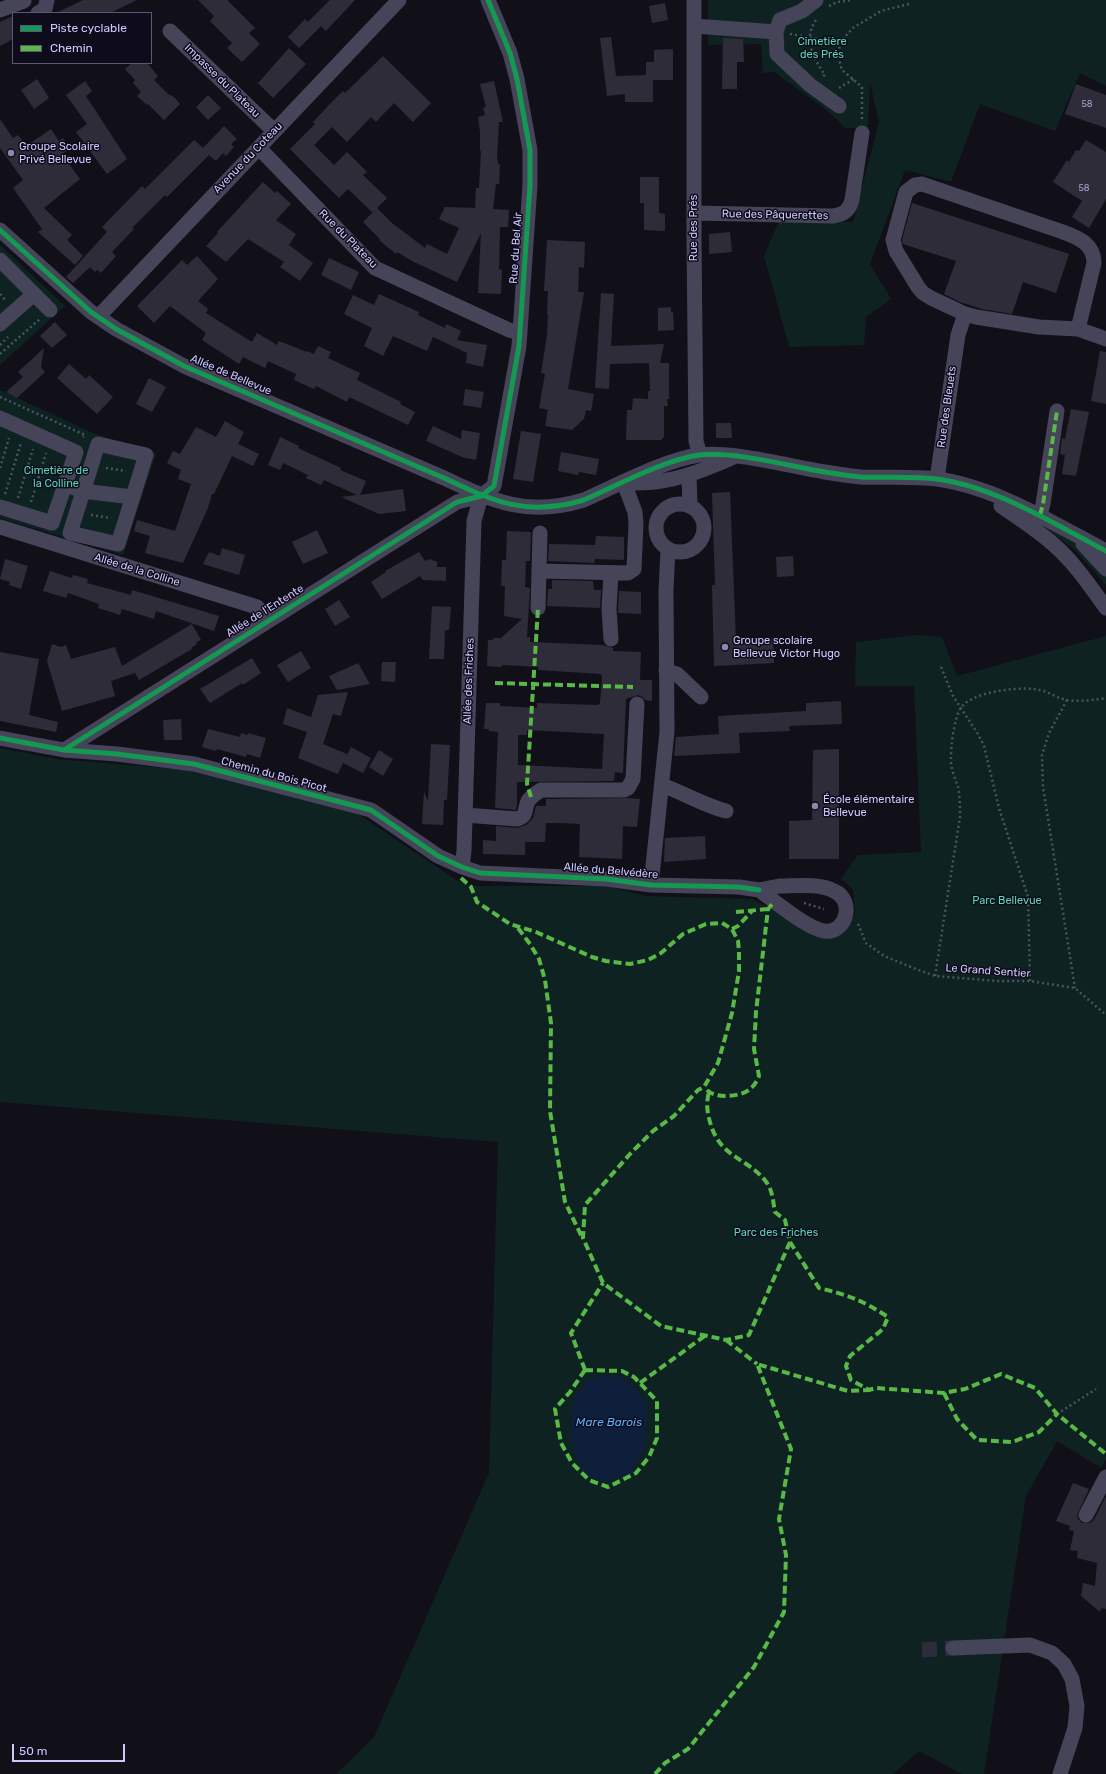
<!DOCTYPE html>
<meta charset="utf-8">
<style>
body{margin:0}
#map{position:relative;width:1106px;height:1774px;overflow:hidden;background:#111018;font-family:Rubik,sans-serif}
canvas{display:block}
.legend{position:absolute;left:12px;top:12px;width:140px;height:52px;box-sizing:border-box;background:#0e0c1b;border:1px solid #5b5775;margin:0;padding:5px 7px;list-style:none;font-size:12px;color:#cec8fc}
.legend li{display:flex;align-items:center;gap:8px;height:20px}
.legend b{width:20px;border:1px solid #5b5775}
.scale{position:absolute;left:12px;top:1744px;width:113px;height:18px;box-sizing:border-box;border:2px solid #cec8fc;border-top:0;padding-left:5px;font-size:12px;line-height:14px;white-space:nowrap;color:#cec8fc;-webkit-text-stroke:3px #0e0c1b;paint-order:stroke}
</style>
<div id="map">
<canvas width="1106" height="1774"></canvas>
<ul class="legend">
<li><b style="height:5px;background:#139951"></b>Piste cyclable</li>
<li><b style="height:5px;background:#58b947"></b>Chemin</li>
</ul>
<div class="scale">50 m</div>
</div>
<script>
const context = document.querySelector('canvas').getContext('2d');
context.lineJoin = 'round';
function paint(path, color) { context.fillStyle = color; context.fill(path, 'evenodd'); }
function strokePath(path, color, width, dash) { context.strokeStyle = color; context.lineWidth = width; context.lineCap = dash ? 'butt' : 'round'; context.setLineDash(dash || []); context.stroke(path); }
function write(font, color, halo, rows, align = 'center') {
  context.font = font + ' Rubik,sans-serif'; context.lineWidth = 3; context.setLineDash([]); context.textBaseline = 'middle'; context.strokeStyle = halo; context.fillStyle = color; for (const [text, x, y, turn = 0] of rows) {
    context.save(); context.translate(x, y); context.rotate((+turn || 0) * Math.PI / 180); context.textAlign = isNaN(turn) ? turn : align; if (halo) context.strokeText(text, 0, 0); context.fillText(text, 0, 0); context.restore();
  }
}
paint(new Path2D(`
 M710,0H1106V86L1080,73L1055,131L980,104L951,182L905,170L870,264L891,299L866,317L864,345L789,347L764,256L779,221L853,222L879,122L870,83L868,128H845C825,105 798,91 775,72L763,73L761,44L708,45V1Z
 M0,245L65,306L0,365Z
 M0,390L93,433L156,454L123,555L0,518Z
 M1022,515L1057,531L1081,548L1106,574V585L1073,548L1046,529Z
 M917,635L942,637L957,676L1106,636V1460L1101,1468L1057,1441L1026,1496L984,1774H962L919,1751L893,1774H336L374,1737L489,1473L498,1142L0,1102V748L57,759L188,770L358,814L456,880L477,886H604L647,896L752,899L776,911L802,929L823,939L843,934L855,913L853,889L841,879L858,855L921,852L914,686H855L856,642Z`), '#0f2222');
paint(new Path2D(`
 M604,1375L624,1378L639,1392L647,1405V1425L643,1450L630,1476L602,1481L583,1473L574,1450L570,1432L572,1403L586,1381Z`), '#0d1f3a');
paint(new Path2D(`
 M83,0H137L110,13H56Z
 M198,0H227L255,28L249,33L260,44L242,62L227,48L232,43L210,21L214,16Z
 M330,0H355L326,31L321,26L299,48L288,37L305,19L308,22Z
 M665,3L668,20L652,23L649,6Z
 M13,16V39L0,46V22Z
 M611,37L616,76L646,75V62H654V50L673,49V80H653V102H625V94L607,96L600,38Z
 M723,38L743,39L744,62H737V89H722Z
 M289,48L306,64L273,98L258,83Z
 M383,56L431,103L413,122L394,103L376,122L371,117L347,142L332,127L314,145L334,165L347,152L367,172L363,175L387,198L377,208L392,223L425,248L427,244L447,254L459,228L439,219L445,207L475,208L476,188H479L481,151H480V132L478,117L485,115L483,108L486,107L480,84L494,81L503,122H499L497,157L498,164H500L499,184H496L493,209L509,210L508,227H500L499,269L502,270L501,294L478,293L481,233L457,282L414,262L397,252L396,254L379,240L380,239L363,222L374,211L373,213L348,189L339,198L290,149L315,124L313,122L326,108L343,91L345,93Z
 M132,63H147L158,76L154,80L168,94L174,97L180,104L164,120L148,104L147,105L137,96L141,92L133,83L135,80L125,69Z
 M37,79L49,98L34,109L21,90Z
 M85,81L92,91L86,96L127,159L107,174L76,132L87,124L66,95Z
 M1076,84L1106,95V128L1065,114Z
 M208,95L221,108L208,120L196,107Z
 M0,119L13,138L18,135L26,146L51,129L59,141L63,138L70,149L62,154L80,179L44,208L72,235L67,240L83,256L75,265L38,232L42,229L13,188L23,180L0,148Z
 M224,126L237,139L231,144L234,147L226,156L223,153L216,161L209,155L167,197L165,195L132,228L134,229L112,252L116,256L101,273L97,270L95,272L90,267L73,283L66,277L107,232L102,227L142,186L145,189L194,140L203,148Z
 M1086,140L1106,152V199L1089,228L1072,217L1082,201L1053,182L1067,160L1069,162L1076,150L1079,151Z
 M640,177H659V213L665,214V231L644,230V203H640Z
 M263,182L275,193L277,191L291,204L276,220L296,234L289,245L313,263L300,281L280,267L284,262L248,239L226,262L206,246L218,233L217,232Z
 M912,203L1069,254L1056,293L1023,282L1012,314L982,309L960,302L944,294L956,261L903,244L902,240Z
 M730,232L732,252L709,254V234Z
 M547,240L585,242L584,268L579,267L578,292H584L568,389L594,394L591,411L586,410L584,419L572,430L545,426L548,410L539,408L545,374L541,373L547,335L548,314H547L548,291H544Z
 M197,256L218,279L198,301L208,309L206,313L252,342L257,333L277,345L279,341L307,352V351L314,354L318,346L331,352L328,358L360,373L357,380L401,402L400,404L415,412L408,425L349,397L347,402L316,386L314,389L294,380L296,374L268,361L265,368L243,357L239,364L202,340L206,333L170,306L154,323L137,306L182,260L187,265Z
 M329,258L359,272L351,290L321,275Z
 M601,293L614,294L611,346L664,344L660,363H669V399H667L668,406H664V437L661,440H626L627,410H632L633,398L648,399V391H650L649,363L610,364L609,389L595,388Z
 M379,294L419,312L418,315L445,328L446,324L461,331L457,340L487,345L483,367L466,363L467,353L433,337L427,351L393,336L383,356L364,346L372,328L344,314L353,295L374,305Z
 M671,307V312H673L674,330L658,331V308Z
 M55,322L67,335L52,348L40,336Z
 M44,348L41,367L45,372L17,398L6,392L23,377L18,372Z
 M1100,351L1106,352V404L1091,401Z
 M69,364L86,379L89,375L113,397L97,414L57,378Z
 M149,378L166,387L152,412L136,404Z
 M465,389L484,392L481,408L463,405Z
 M1071,409L1089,412L1076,476L1062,474L1065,455L1060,454L1062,438L1065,439Z
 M225,421L244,432L238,444L259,454L253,466L232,456L214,494H212L208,508L183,563L145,553L150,536L134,531L137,520L175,531L191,484L178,479L181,470L167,463L173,451L180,454L196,427L216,437Z
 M716,423H731L732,438H716Z
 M433,426L461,439L462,430L480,433L476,460L462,457L426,441Z
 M521,431L541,434L533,482L513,479Z
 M280,437L299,446L298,448L341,468L340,470L366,481L360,495L403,489L406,511L379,514L341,497L357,495L324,480L321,485L306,478L308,475L283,463L280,470L268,465Z
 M561,452L599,459L596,475L579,472L578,475L558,471Z
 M730,492L736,641L773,639L774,663L714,666L712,585H715L712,493Z
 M317,530L328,553L303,564L292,542Z
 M507,531L531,532L530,561H526L525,587L530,588L527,637H530V642L602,645L613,648V651L641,652L640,680H652V701L645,700L642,697L638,695L626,699L623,773L615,772L614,781L517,782V805L516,810L495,808L498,732L489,731V729H484L486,703H500V706L537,708V703L598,705L600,703L602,678L601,674L538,670V667L502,665L501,667L487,666L488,640H493V638H501L522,619L504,616L505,586H501L502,560H506ZM527,730L604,734L602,769L518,765V735H527Z
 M596,536L624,537V560L595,559L594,563L548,561L549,544L595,545Z
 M222,548L245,555L239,575L203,564L209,552L220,556Z
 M419,552L425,561L430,559L437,562V567H446V581L423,580L420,576L382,599L371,582L386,572L385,571Z
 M793,556L794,576L777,577L776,557Z
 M5,559L28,566L21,589L9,585L10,582L0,579Z
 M50,571L72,578L73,575L88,579L87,583L131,595L132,590L219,616L214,631L156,611L154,619L122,609L120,615L98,608L99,604L68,593L66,598L43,591Z
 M552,580L593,581L594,590H601L600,608L547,606L548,589H552Z
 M619,591L641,592V614L618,613Z
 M339,600L350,617L335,626L325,609Z
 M432,606L451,607L449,630H445L444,659H429Z
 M192,624L201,640L196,642L197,644L191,648L192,649L139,680L135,673L111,681L115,696L62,711L47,661L52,644L61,647L66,645L71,659L115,647L122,666Z
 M301,651L311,668L288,682L277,665Z
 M0,652L39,659L29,715L58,722L56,732L0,721Z
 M252,658L261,673L243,685L242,683L210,703L200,689Z
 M382,662H396L395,682L381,681Z
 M358,663L370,684L337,690L329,676Z
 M348,692L341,716L333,714L323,744L347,754L345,759L351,747L371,758L363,773L343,763L338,774L298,758L307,732L283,724L287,708L311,717L318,695Z
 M841,701L842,724L789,726L790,731L739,733L740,753L674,756L676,737L719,734L718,716L806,711V703Z
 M181,719L182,740H164L163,720Z
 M208,729L240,737L241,733L247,735L248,733L266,738L260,758L247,754L246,757L217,749L216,751L202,747Z
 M431,744L450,745L447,800H444L443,825L422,824L424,792L428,801Z
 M839,749V859H789V821L812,820L813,750Z
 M379,750L393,759L383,776L369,767Z
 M627,798L640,799L637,827L623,826L622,859L579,857L580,824L559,823H546L545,842H525V855L483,854V840L496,841V826L517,828L526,825L533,818L536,806H546V799Z
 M705,836L706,859L664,862L665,838Z
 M1073,1483L1089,1489L1077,1515L1078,1519L1082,1523H1090L1094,1520L1106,1496V1609L1101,1608L1100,1612L1081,1596L1083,1583L1095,1586L1097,1563L1077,1558L1078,1551L1070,1550L1074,1531L1069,1530L1070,1526L1056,1521Z`), '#2f2c3a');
strokePath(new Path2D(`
 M922,1650L953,1648`), '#2d2c3a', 15, [15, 8]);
strokePath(new Path2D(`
 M829,6L837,2L853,0
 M816,20C803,39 813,58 825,75L823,76
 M790,34L841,43
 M839,88L854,79
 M862,119V87L842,70L839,60V49L842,40L853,28L881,11L909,4
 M0,294L5,300
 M0,345L8,337
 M0,354L40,319
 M0,397L85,435L83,437
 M0,468L9,438
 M106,468L126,471
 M5,494L21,443
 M18,498L33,449
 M31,502L46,453
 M91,515L111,518
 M941,667L953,696L978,734L984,746L999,808L1028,897L1030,981
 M1067,700L1049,733L1042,755L1043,787L1075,988
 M804,903L824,909
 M858,924L866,943L884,956L916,969L935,976L998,981H1030L1075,988L1106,1015
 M935,976L960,817C960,807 960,797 958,787C955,778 950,767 951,757C951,745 954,720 960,709C970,692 1016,687 1034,689C1046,690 1055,697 1066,700C1078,702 1094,700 1106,698
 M1057,1414L1096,1389`), '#475561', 2.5, [2, 3]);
strokePath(new Path2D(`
 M694,0V237L696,441L700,455
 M816,0L802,11L780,20L776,32L777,54L810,85L839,106
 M0,10L24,1
 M38,13L45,9L47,0
 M694,26L776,32
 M170,31L274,131
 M259,148L375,268L509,330L520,333
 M694,213L833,216C844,214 849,211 852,200L862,133
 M0,230L91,312L116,329L184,366L444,478C495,502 527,517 584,500C618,485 664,460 699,455C735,451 788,466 825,472C837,474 849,476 861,477C886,478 912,476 937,479C996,487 1054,524 1106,551
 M0,260L50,310
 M98,317L399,0
 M0,324L34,294
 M1078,329L1094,263C1094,244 1079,238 1063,232L922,184L915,185L906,192L893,240L896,251L918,287L923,293L931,298L965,314L976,317L1039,327L1078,329L1106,339
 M0,418L76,452L52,523L0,507
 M98,444L146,455L118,544L70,533Z
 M689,475L690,506
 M937,479L958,335L965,314
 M74,488L83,491L132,497
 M656 528a24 24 0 1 1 48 0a24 24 0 1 1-48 0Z
 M1001,506C1019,518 1037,530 1053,544C1074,562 1090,586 1106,608
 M1040,515L1043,504L1057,411
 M0,527L257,607L270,620
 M1083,544L1106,569
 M539,571L628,573L634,569L636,524L635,512L624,483C634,483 645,483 655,482C682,479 709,468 734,457
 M538,608L540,533
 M611,639L609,609L611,573
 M666,671L677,674L701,697
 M0,738L64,750L117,754L194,764L371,810L438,856L462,867L480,873L606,879L651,885L739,887L759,890
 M64,750L457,502L481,496L494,486L519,346L530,185V150L517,79L510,53L488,0
 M662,785C684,793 703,805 726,811
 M465,815L517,819C528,816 524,809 528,801C532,796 536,793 541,790H624L628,788L633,779L637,704
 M462,867L464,851L474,521L481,496
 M651,885L667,732L666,591L668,549
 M779,886C796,886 819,883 834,891C855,900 847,934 824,931C806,928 775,901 759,890Z
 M1086,1515L1106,1477
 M953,1648L1030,1645L1052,1653L1064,1664L1072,1679L1077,1706L1075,1728L1060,1774`), '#454459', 15);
strokePath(new Path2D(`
 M1040,515L1043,504L1057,411
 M495,683L633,687
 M531,797L527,784L538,608
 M461,878L471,887L477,902L510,924L536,932L592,957L606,961L630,964L648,960L661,953L683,934L706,924L722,923L732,929L738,941L739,951V971L732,1013L718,1063L704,1087L698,1090L674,1116L653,1131L630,1154L585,1205L583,1238L603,1283L661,1326L726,1340L749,1335L790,1242L785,1220L775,1212C773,1202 773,1192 767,1183C748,1157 720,1159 710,1122C707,1112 706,1103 709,1092
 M736,912L768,909
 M518,928L530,944L539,959L545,980L551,1023L550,1111L565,1202L582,1237
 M732,929L738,926L752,911
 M707,1090C715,1099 741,1097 750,1089C754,1086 757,1081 759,1076L754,1049L756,1012L768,909L774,902
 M790,1242L819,1288C848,1295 862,1300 888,1317L883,1329L850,1356L846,1366L851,1380L869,1390L876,1388L944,1393L965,1389L1001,1374L1035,1388L1057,1414L1106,1454
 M726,1340L757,1364
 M585,1370L622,1371L634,1377L657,1401V1438L649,1457L636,1473L608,1487L589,1480L572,1463L561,1443L555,1409L570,1392Z
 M585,1370L571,1333L603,1283
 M640,1383L706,1335
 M944,1393L957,1419L977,1440L1012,1442L1039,1432L1057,1414
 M655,1774L665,1763L688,1749L754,1667L784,1612L786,1555L779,1519L791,1449L757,1364L848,1391L869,1390`), '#58b947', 4, [8, 4]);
strokePath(new Path2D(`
 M0,230L91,312L116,329L184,366L444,478C495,502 527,517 584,500C618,485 664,460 699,455C735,451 788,466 825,472C837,474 849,476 861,477C886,478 912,476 937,479C996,487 1054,524 1106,551
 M0,738L64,750L117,754L194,764L371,810L438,856L462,867L480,873L606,879L651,885L739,887L759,890
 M64,750L457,502L481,496L494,486L519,346L530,185V150L517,79L510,53L488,0`), '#139951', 5);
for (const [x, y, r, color] of [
 [11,153,4,"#8c88ac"],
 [725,647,4,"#8c88ac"],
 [815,806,4,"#8c88ac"]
]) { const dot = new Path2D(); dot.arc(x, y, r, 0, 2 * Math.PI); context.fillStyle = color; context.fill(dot); strokePath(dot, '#0e0c1b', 1.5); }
write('9px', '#a6a1cc', null, [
 ["58",1087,104],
 ["58",1084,188]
]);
write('11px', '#59d7b7', '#0e0c1b', [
 ["Cimetière",822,42],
 ["des Prés",822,55],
 ["Cimetière de",56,471],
 ["la Colline",56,484],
 ["Parc Bellevue",1007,901],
 ["Parc des Friches",776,1233]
]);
write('11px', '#cec8fc', '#0e0c1b', [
 ["Impasse du Plateau",222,81,44],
 ["Avenue du Coteau",248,158,-46],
 ["Rue des Pâquerettes",775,215,1],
 ["Rue des Prés",694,228,-90],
 ["Rue du Plateau",348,239,45],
 ["Rue du Bel Air",516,248,-86],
 ["Allée de Bellevue",231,375,23],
 ["Rue des Bleuets",947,407,-82],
 ["Allée de la Colline",137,570,17],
 ["Allée de l'Entente",265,611,-32],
 ["Allée des Friches",469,681,-88],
 ["Chemin du Bois Picot",274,775,15],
 ["Allée du Belvédère",611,871,5],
 ["Le Grand Sentier",988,971,4]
]);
write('11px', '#cec8fc', '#0e0c1b', [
 ["Groupe Scolaire",19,147],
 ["Privé Bellevue",19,160],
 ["Groupe scolaire",733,641],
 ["Bellevue Victor Hugo",733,654],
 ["École élémentaire",823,800],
 ["Bellevue",823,813]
], 'left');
write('italic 12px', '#5cb0f7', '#0e0c1b', [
 ["Mare Barois",609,1423]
]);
</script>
